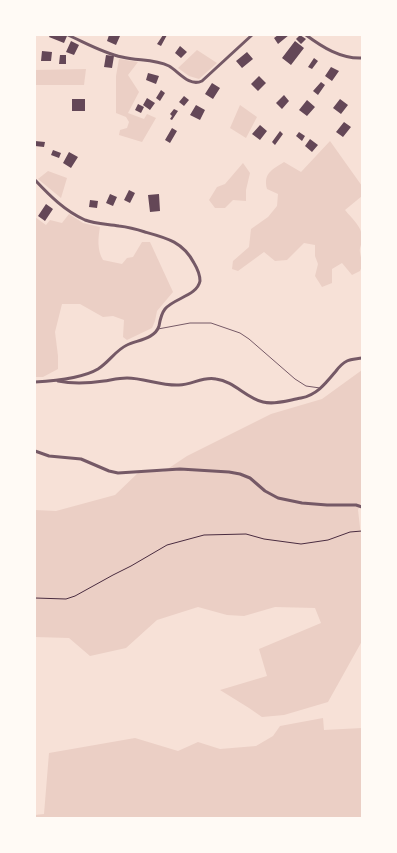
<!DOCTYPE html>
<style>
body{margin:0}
#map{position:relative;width:397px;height:853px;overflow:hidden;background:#f7e1d7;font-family:"Alegreya Sans",sans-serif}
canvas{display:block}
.frame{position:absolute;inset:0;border:36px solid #fffaf5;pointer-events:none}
</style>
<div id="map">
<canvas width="397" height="853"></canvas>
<div class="frame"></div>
</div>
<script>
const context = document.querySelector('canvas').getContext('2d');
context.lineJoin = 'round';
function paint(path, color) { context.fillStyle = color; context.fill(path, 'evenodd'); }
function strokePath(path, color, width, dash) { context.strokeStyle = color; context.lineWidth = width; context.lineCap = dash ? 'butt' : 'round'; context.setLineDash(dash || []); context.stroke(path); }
paint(new Path2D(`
 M197,50L217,63L199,79L189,76L178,68Z
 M119,59L138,62L128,75L139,92L128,113L144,119L147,114L156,118L142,142L119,135L120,130L127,128L129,122L126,117L116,113V76Z
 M86,69L84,85H35V70Z
 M240,105L257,117L246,138L230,128Z
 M330,141L362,186V196L345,210C353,220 363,227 362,240C362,244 359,248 360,252C361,260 364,263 360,271L352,275L342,263L332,269V283L322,287L315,276L318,264L315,256V245L304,243L287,260L275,261L264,252L238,271L232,269L233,261L249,247L251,229L268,217L277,206L278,194L267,189C263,173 272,170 284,162L301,172Z
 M243,163L250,173L246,190V201L233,200L225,208H215L209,200L217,187L225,184Z
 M48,171L67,178L61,198L38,179Z
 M69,214L83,223L100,227C98,238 97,250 103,260L122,264L127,258L133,257L142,242H150L173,292L157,311L155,321L152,328L127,340L123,337L124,320L113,316L103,317L80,304H62L55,332L58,356V369L43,377H35V217L46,225L50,220L62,223Z
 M362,370V500L358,510L362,545V641L328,702L284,715L262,717L249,708L220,690L267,676L259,649L321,623L315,608L275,607L244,616L227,615L198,607L157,620L126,648L90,656L69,638L35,637V510L56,511L115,495L140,471L163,472L187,456L271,414L322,399Z
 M323,718L324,730L362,728V818H35V815L44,814L49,753L135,738L178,751L198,742L220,749L256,746L273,736L280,726Z`), '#ebcfc5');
paint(new Path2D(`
 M50,35H64L67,36L64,43L49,37Z
 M109,35H118L120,36L116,45L107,41Z
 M163,35H167L161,46L157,44Z
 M278,35H289L278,44L274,38Z
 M300,35L306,39L301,44L296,39Z
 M71,41L79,45L74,55L66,52Z
 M295,41L304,48L291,65L282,58Z
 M180,46L187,52L181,58L175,53Z
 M42,51L52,52L51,61H41Z
 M247,52L253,59L242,68L236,61Z
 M60,55H66V64H59Z
 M106,55L114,56L112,68L104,67Z
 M314,58L318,61L312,69L308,67Z
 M331,67L339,71L332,81L325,76Z
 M148,73L159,76L156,84L146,80Z
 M259,76L266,83L258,91L251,84Z
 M321,82L325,85L318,95L313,91Z
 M212,83L220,88L213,99L205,94Z
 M161,90L165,93L160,101L156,98Z
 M284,95L289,101L282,109L276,103Z
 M184,96L189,100L184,106L179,102Z
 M147,98L155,103L150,110L143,105Z
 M72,99H85V111H72Z
 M340,99L348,105L341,114L333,108Z
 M307,100L315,107L307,116L299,110Z
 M138,104L144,107L141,113L135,110Z
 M196,105L205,110L200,120L190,115Z
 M174,109L178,111L172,120L170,119L172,116L170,114Z
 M344,122L351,127L343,137L336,132Z
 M260,125L267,131L260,140L252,134Z
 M172,128L177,131L170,143L165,140Z
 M280,131L283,134L275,145L272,142Z
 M299,132L305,136L302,141L296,136Z
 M310,139L318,145L312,152L305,146Z
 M35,141L45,142L44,147L35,146Z
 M53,150L61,153L59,158L51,155Z
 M69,152L78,157L71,168L63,163Z
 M129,190L135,193L130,203L124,200Z
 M110,194L117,197L113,206L106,203Z
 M159,194L160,211L150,212L148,195Z
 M90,200L98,201L97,208L89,207Z
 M46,204L53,209L45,221L38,216Z`), '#644757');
strokePath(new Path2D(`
 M35,598L66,599L75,596L113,575L131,566L167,545L204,535L246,534L264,539L301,544L328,540L350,532L362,531`), '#4a2c40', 1);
strokePath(new Path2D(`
 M158,329L190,323H211L240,333L249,339L295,379L306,386L320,388`), '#755966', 1);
strokePath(new Path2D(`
 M68,35C86,43 103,53 122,57C138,61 154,59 169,66C179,72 189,87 202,81L252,35
 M306,35C322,47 341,59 362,58
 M35,180C50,196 65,211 85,220C96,224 108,224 119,226C128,227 136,229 145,232C167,238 183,242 194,263C197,268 200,274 200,281C197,296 174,298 165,309C161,314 160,320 159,326C155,339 137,340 127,345C116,350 109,362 98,369C83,378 53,381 35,382
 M58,381C73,384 90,383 104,381C111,380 119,378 127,378C144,378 161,386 179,385C192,385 203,376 216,379C234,381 246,398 263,402C275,405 289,400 301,398C317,395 326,383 336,371C339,367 343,363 347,361C351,359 357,359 362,358
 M35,451L49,456L81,459L109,471L118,473L180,469L229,472L240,474L250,478L265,491L278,498L302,503L327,505H356L362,507`), '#755966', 3);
</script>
